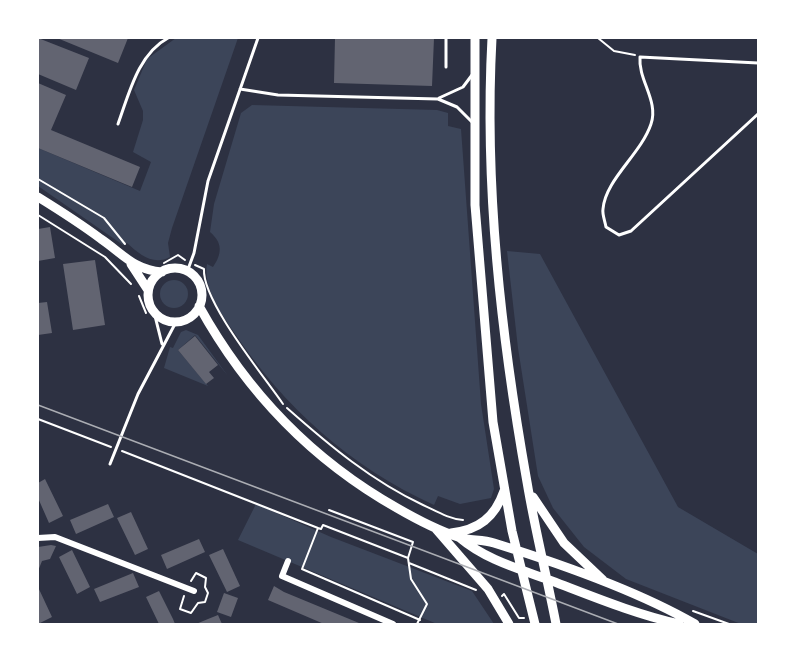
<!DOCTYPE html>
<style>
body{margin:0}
#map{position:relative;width:796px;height:662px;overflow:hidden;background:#2d3142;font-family:Jost,sans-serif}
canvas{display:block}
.frame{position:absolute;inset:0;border:39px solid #fff;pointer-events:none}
</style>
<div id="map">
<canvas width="796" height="662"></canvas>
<div class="frame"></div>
</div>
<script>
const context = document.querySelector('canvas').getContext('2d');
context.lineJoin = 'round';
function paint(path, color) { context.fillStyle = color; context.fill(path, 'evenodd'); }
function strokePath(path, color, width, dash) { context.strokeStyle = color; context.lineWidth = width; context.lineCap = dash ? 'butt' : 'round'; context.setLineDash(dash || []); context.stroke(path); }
paint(new Path2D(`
 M176,38H238L172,228L168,243L170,257C153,266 139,254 127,243L123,245L38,186V148L140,191L151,162L133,152L143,120V111L134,90L147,59Z
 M252,105L437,110L448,113V126L461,129L481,404L494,489L491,498L460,504L438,496L434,505C350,467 284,407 233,331C220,312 203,287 207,264L213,267C222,254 223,243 210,232L214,204L241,113Z
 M507,251L540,254L678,507L758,554V624H741L626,579L584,547L553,508L538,476L518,348Z
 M160 294a14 14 0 1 1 28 0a14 14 0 1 1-28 0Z
 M186,330L198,335L228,376L195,335L178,350L208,386L164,368L170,347L173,348L181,332Z
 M256,504L331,537L472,591L494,624H437L238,540Z`), '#3c4559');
paint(new Path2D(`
 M38,38L89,58L76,90L38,74Z
 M57,38H128L118,63Z
 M335,38H434L432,86L334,83Z
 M38,83L66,95L51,130L140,167L132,187L38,148Z
 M50,227L55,258L38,261V229Z
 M95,260L105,325L73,330L63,264Z
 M47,302L52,333L38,335V303Z
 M195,336L218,365L209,372L214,378L206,384L178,350Z
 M45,479L63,516L49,523L38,498V483Z
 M108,504L114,517L76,534L70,520Z
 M131,512L148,549L135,555L117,518Z
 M199,539L205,552L167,569L161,555Z
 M51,545L56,546L50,559L42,561L38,571V547Z
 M223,549L240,586L227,592L209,555Z
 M72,550L90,587L77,594L59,557Z
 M133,573L139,587L100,602L94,589Z
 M274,586L284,592L359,623L324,624L268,600Z
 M38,587L52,617L38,624Z
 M159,591L173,619L175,624H159L146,597Z
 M224,593L238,598L231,617L217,612Z
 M218,615L222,624H196L208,619Z`), '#626471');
strokePath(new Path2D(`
 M598,38L614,51L635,55
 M38,179L104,218L125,244
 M38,215L105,257L131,284
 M164,263L178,255L185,260
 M195,265L204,269C202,301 263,375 283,404
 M139,296L146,313
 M287,408C330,446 372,481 423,505C436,511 449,519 463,520
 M38,419L111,447
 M122,451L318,528L321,529L323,525L408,558
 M329,510L413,542L408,558L411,579L427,604L417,624
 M318,528L302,569L420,620
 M409,563L476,590
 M184,596L180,609L191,613L198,603L205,602L208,593L205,587L206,578L196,573L191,581
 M502,596L504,594L519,618H524
 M693,611L729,624`), '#fff', 2);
strokePath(new Path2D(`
 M758,63L640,57C638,80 659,101 651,124C641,154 605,180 603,209C602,214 605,221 606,227L619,235L631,231L758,114
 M446,67V38
 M240,89L278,95L438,99L457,107L472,122
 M439,98L463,87L472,75
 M118,124C129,94 138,54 168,38
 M187,272L194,253L208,181L258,38
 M154,312L162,344
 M110,464L138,394L176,322`), '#fff', 3);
strokePath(new Path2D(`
 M38,538L55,537L194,591
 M288,561L282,576L393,624`), '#fff', 6);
strokePath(new Path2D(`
 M475,38V205L493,422L512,531L535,624
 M492,38C484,186 501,336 527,482C535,530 547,577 556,624
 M38,197C59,210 81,224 101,239C123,254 134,270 162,272
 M131,264L148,290
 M148 295a27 27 0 1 1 54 0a27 27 0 1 1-54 0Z
 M199,306C246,391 312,460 397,508C416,519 437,530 458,537C469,541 482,539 494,543C558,563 638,591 695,624
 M533,497L564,543L603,580
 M436,529L488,589L509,624
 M451,533C479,530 495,517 504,491
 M460,538C486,560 520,569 552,581C594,597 635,614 679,624`), '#fff', 9);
strokePath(new Path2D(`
 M38,405L618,624`), '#abadb3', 1.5);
</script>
